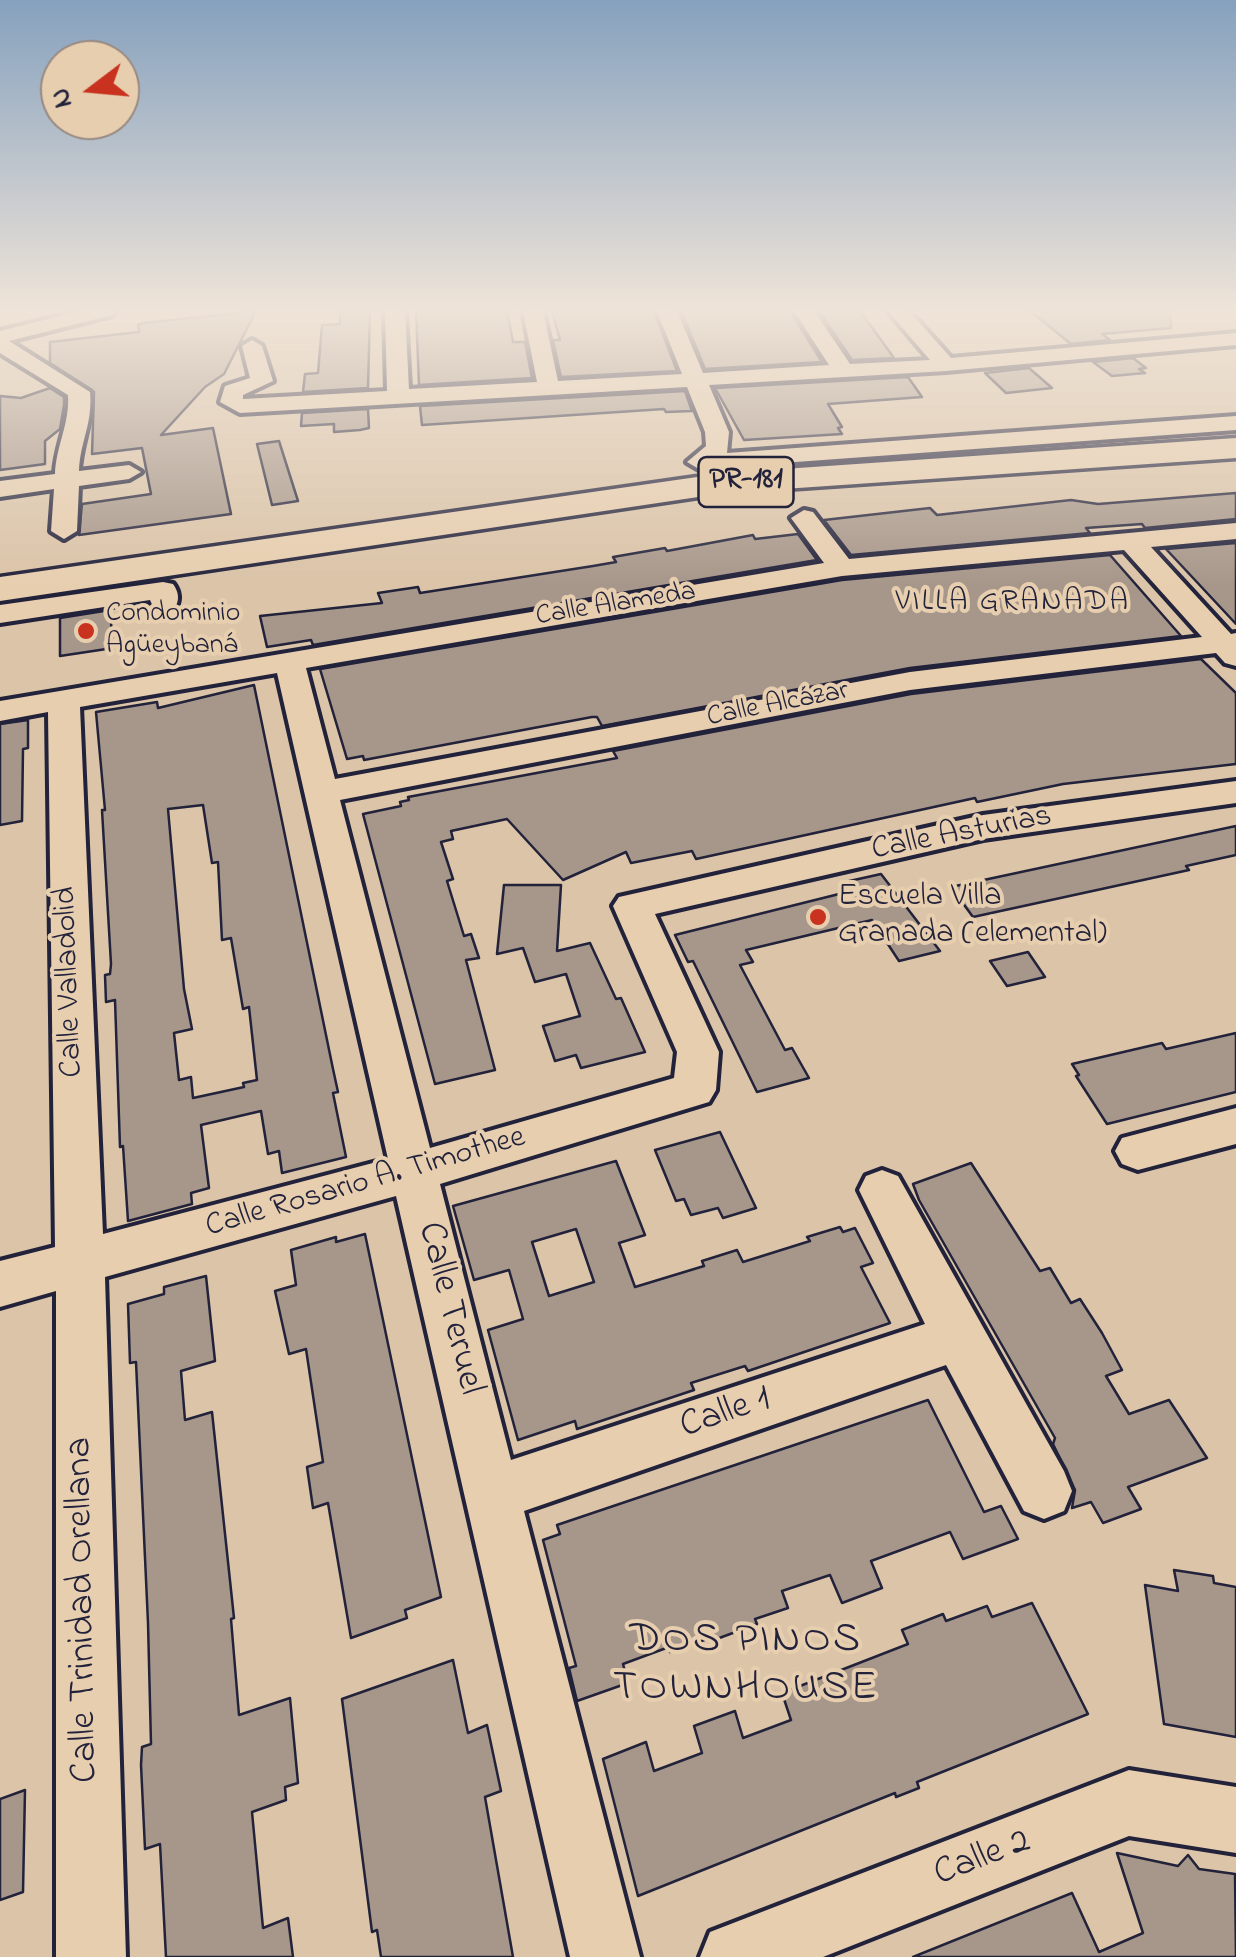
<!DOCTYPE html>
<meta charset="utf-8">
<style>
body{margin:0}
#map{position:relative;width:1236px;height:1957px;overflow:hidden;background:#dbc4a8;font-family:"Indie Flower",sans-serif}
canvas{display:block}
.north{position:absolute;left:40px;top:40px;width:100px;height:100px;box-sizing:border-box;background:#e7ceaf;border:2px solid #988981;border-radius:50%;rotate:254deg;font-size:28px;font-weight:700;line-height:40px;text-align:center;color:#22223b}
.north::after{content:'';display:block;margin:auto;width:35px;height:45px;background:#c8321e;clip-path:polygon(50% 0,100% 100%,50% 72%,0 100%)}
</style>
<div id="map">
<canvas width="1236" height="1957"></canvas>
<div class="north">N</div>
</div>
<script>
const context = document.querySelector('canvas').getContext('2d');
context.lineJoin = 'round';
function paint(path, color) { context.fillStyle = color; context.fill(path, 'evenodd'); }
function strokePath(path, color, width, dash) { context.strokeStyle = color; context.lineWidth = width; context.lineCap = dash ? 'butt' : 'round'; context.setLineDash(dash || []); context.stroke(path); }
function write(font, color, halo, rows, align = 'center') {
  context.font = font + ' "Indie Flower",sans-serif'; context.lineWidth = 8; context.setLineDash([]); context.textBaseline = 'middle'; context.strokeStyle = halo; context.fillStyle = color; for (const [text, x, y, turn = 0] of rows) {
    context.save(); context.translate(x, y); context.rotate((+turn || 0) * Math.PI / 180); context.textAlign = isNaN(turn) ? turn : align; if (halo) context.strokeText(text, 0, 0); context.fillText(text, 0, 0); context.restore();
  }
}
const building = new Path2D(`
 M256,311L224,374L205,387L161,435L213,428L231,514L79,535L82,504L151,494L142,448L92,454L94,392L50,363V342L139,332L138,325L143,323Z
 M340,311H370L368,388L303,392L305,374L318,373L322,325L340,324Z
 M416,311H507L513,342H525L532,378L419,385Z
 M552,311H654L677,371L561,377L553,340H560Z
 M681,311H790L822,362L705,369Z
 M819,311H860L894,358L852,360Z
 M1030,311H1170L1171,328L1102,334L1110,340L1071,344Z
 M1133,358L1146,368L1139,369L1145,373L1112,376L1093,362Z
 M1029,368L1052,388L1006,393L985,373Z
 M908,377L922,397L828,404L842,427L838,428L842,434L744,440L715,388Z
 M50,388L64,397V405L60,429L45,441V464L0,470V396L21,398Z
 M685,391L692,411L666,412L664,409L422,425L420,406Z
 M368,409L369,428L360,430L334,432V424L301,426L302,413Z
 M279,441L298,501L272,505L257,444Z
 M1236,493V519L1145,528L1142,524L1086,528L1090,533L851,555L824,520L930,508L937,515L1071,500L1098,504Z
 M798,534L817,560L313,645L311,640L267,647L260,616L382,603L378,593L418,587L420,593L593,566L616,562L613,557L665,548L667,551L753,535L755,539Z
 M1236,543V624L1166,549Z
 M1110,555L1181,636L910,668L602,726L597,717H592L364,760L363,756L347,759L320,669L842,580Z
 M110,610L113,648L60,656V618Z
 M1201,659L1236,693V764L1063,784L977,802L975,798L696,859L692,851L631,863L626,852L563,880L507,819L451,831L453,839L441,842L453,879L447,881L464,936L471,934L479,958L466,960L495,1070L435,1084L363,814L401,806L400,802L409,800L408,797L617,758L613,751L911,694Z
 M254,685L333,1069L338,1092L333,1093L346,1157L282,1173L279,1151L268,1154L261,1111L201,1125L209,1188L191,1193L192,1204L128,1221L123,1146L120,1147L115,1000L106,1002L105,975L110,974L111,964L102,810H105L96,712L157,702L158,708ZM203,805L212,863L218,862L222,940L231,938L243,1009L249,1007L257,1080L243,1083L244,1087L193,1098L191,1077L179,1080L174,1033L192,1029L184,989L168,809Z
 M28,720V748L23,749L22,821L0,825V724Z
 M1236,826V855L1186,866L1189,870L973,917L951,887Z
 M881,874L940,951L899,961L872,920L746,950L753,962L740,965L785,1050L792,1048L809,1078L757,1092L693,961L688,962L675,935L851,891L845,882Z
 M504,885H561L557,951L590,943L616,999L621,998L645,1052L581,1068L576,1055L555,1061L543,1026L580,1016L566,974L535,982L523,948L497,954Z
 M1028,952L1045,977L1007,986L990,961Z
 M1236,1033V1092L1107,1124L1076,1076L1079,1075L1072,1064L1162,1043L1166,1049Z
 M720,1132L756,1208L723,1218L718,1208L691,1215L684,1199L676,1201L655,1150Z
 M616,1161L645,1235L619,1243L635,1287L704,1266L702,1261L737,1250L743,1262L810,1241L807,1237L840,1227L843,1232L855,1228L873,1263L861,1267L890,1323L748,1371L745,1366L691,1383L694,1390L577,1429L575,1421L518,1440L488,1330L523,1319L509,1270L474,1280L453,1206ZM576,1229L594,1282L549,1296L532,1242Z
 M971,1163L1040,1271L1050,1268L1071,1303L1080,1299L1102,1333L1122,1370L1106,1376L1129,1414L1169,1400L1207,1458L1128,1487L1141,1509L1103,1523L1091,1502L1072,1508L1075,1490L1053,1444L1055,1438L919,1200L913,1184Z
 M365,1234L441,1597L405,1610L407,1618L351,1638L328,1503L313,1508L307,1467L323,1462L306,1349L289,1354L275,1291L296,1285L291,1250L336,1237V1242Z
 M206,1276L215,1361L181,1371L185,1420L212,1412L234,1618L231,1619L239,1715L290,1698L298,1783L285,1787L286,1800L252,1812L263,1928L288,1918L293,1957H166L160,1844L145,1849L141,1765L142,1747L151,1744L148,1623L136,1362L130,1363L128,1304L164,1294V1287Z
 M928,1400L984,1512L1001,1506L1018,1539L963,1559L950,1532L871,1561L882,1588L842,1603L830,1575L782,1591L788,1608L755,1619L757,1624L714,1640L713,1637L670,1652L669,1647L623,1664L628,1683L577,1701L569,1668L576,1666L543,1540L560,1534L557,1525Z
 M1174,1570L1213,1576L1214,1583L1236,1587V1737L1164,1724L1145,1585L1178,1591Z
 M1032,1603L1088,1714L917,1782L919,1788L896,1797L895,1793L638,1896L603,1759L646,1742L654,1771L702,1753L694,1726L735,1711L743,1738L791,1720L782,1693L908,1644L902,1630L943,1614L946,1621L987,1606L992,1617Z
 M453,1660L468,1733L487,1725L501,1791L485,1797L513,1957H381L377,1930L372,1932L342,1699Z
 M25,1790L23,1892L0,1900V1799Z
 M1117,1853L1178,1866L1188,1855L1199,1869L1235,1874L1236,1957H913L1072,1893L1099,1952L1143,1933Z`);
paint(building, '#a7978a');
strokePath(building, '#22223b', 2.5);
const minor = new Path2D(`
 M80,311H115L112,315L9,341L90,392C93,423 80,442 79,471L129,465L141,472L129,479L79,486L77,531L64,539L51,531L54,489L0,497V481L55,474C56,446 70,423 68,395L0,353V331Z
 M385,311H405L409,389L537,382L523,311H543L558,381L682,374L657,311H677L703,373L829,365L794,311H814L850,364L930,360L888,311H909L951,358L1236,333V345L946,371L709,385L729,432L727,453L1236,416V430L699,469L687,462L706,446L705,432L687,387L240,413L220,402L225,386L250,378L242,346L252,340L262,346L273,381L243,395V399L387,391Z
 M804,510L813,512L849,559L1236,523V539L1151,547L1231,634L1236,633V666L1225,663L1216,653L910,690L340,800L430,1148L674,1078L677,1052L613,906L619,897L983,815L1236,781V803L983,839L655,914L719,1052L716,1090L709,1102L440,1184L511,1460L925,1324L859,1190L866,1176L882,1170L898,1176L1064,1471L1072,1491L1064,1511L1044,1519L1024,1511L946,1365L524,1511L640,1957H570L396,1196L105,1277L126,1957H56V1291L0,1307V1261L55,1247L48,712L0,721V701L824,563L791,518ZM1124,550L1202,637L910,672L335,779L306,668L842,576ZM277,673L388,1159L103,1234L80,707Z
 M163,582L173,584C179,592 180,601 174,609H154L150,600L0,623V605Z
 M1236,1108V1144L1138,1170L1122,1164L1115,1151L1122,1138Z
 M1129,1770L1236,1787V1853L1129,1836L823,1957H700L710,1932Z`);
const highway = new Path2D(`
 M1236,438V458L725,493L0,601V577L725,473Z`);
strokePath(minor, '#22223b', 8);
strokePath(highway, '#22223b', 7);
paint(minor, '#e7ceaf');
paint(highway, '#e7ceaf');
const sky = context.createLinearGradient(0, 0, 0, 585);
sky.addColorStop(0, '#86a1be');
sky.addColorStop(0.53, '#efe4d8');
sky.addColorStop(1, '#efe4d800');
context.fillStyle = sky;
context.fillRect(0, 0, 1236, 585);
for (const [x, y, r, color] of [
 [86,631,10,"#c8321e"],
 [818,917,10,"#c8321e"]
]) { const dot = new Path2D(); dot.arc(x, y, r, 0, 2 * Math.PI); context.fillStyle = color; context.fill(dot); strokePath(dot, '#e7ceaf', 4); }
write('28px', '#22223b', '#e7ceaf', [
 ["Calle Alameda",616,606,-9],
 ["Calle Alcázar",778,706,-11]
]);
write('28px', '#22223b', '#e7ceaf', [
 ["Condominio",106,615],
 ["Agüeybaná",106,647]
], 'left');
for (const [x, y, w] of [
 [746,482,95]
]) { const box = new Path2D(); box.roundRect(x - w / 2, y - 25, w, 50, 8); context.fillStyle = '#e7ceaf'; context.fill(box); strokePath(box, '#22223b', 2.5); }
write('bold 30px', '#22223b', null, [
 ["PR-181",746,482]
]);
context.letterSpacing = '2.5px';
write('30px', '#22223b', '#e7ceaf', [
 ["VILLA GRANADA",1013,604]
]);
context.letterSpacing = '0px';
write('32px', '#22223b', '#e7ceaf', [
 ["Calle Asturias",962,835,-11],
 ["Calle Valladolid",71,982,-92],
 ["Calle Rosario A. Timothee",366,1184,-16]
]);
write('32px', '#22223b', '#e7ceaf', [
 ["Escuela Villa",838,899],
 ["Granada (elemental)",838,936]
], 'left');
write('38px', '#22223b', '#e7ceaf', [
 ["Calle Teruel",448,1309,76],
 ["Calle 1",726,1415,-19],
 ["Calle Trinidad Orellana",85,1610,-91],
 ["Calle 2",983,1860,-21]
]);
context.letterSpacing = '2.5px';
write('42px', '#22223b', '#e7ceaf', [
 ["DOS PINOS",746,1643],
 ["TOWNHOUSE",746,1691]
]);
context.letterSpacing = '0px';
</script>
